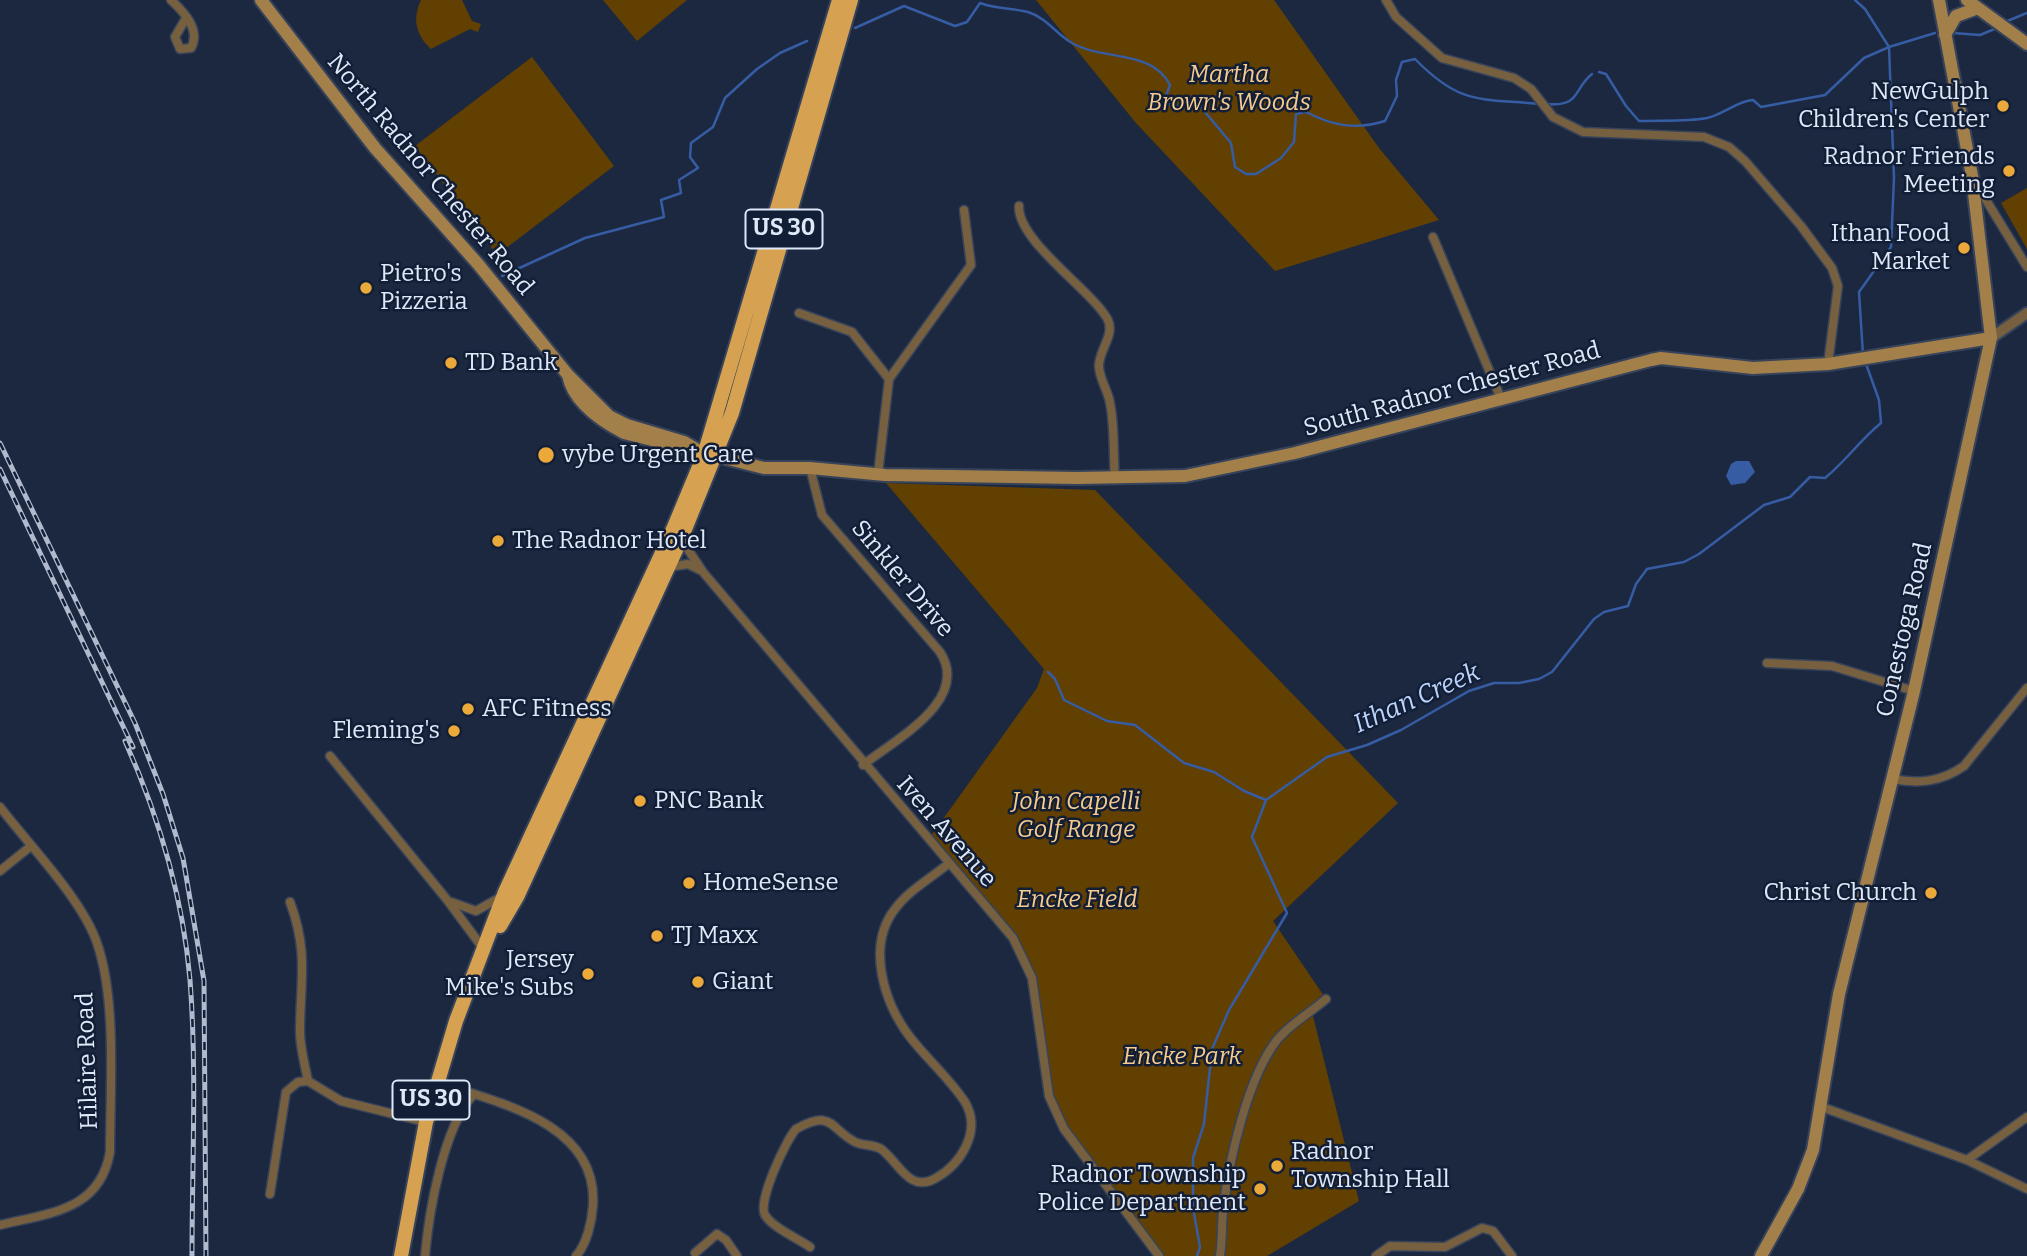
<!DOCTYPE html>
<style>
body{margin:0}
canvas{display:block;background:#1b2840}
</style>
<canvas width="2027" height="1256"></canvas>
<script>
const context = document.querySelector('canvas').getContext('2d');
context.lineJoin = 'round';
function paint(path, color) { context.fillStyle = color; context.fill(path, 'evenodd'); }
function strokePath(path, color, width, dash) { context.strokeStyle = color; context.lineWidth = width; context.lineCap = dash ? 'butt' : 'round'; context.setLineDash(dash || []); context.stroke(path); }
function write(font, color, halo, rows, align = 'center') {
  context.font = font + ' Bitter,serif'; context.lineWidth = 5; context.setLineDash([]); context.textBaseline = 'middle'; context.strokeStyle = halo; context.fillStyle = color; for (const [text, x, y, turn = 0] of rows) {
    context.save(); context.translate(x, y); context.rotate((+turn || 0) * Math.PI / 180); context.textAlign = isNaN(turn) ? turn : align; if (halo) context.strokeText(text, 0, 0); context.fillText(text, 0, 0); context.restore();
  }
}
paint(new Path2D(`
 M421,0H462L472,21L481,24L478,32L470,29L431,49C416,35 412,19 421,0Z
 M603,0H687L637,41Z
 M1036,0H1274L1379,148L1439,220L1275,271L1136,123Z
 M532,57L614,166L497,255L415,146Z
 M2027,188V249L2001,203Z
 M886,483L1095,490L1398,803L1273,921L1326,999L1312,1012L1359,1201L1267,1256H1159L1064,1129L1049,1096L1032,978L1013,938L928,840L1037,688L1044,669Z`), '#614001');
paint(new Path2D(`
 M1736,461H1749L1755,472L1745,483L1731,485L1726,476L1731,464Z`), '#365ca4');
strokePath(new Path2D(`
 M1855,0L1865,9L1889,47
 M980,3C996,9 1012,8 1028,12C1047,18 1056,34 1072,43C1103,61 1152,49 1170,85L1166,96L1171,106H1200L1231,143L1235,167L1246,174H1256L1281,158L1294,142L1296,114L1306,112C1333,126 1356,130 1385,121L1397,96L1396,80L1402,62L1415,59C1461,106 1480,98 1540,104
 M2005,22L2027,13
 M855,28L904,6L955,26L967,22L980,3
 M1953,33L1980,35L1997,28
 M1599,72L1606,74L1626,106L1639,121C1661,120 1685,122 1707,118C1724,114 1737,101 1753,100L1761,107L1825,95L1864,58L1889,47L1935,33
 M1547,104C1581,107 1573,89 1592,74
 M502,276L585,238L664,217L661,200L681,193L679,180L698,168L690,157L691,143L713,127L725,98L757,69L780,53L807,41
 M1863,355L1859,292L1891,247L1894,178L1889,47
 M1048,672L1055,679L1064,700L1107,721L1135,725L1184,763L1214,772L1244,791L1266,800
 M1197,1256L1200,1247L1193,1208V1158L1204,1124L1212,1049L1229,1010L1287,913L1252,837L1266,800L1327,757L1367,745L1401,730L1469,691L1494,683H1519L1539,679L1552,672L1594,619L1604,612L1628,606L1636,584L1647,569L1684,562L1699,554L1764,505L1790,497L1810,477L1825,478C1846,461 1860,440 1881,423L1879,400L1865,361`), '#365ca4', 2.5);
const minor = new Path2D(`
 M171,0C184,12 201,30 191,48L180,49L175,37L186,18
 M1386,0L1396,17L1442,58L1514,78L1531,89L1553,117L1583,132L1704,137L1729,147L1745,161L1801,226L1832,268L1838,286L1828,364
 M1975,182L2027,267
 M1019,206C1017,241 1093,291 1108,320C1115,336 1098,351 1099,367C1100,380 1108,391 1110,403C1115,427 1113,454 1115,479
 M1433,237L1502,401
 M799,313L852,332L889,379L878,474
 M889,379L971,265L964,210
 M810,468L822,515L940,652C971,700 896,739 863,765
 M681,539L703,572L1013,938L1032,978L1049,1096L1064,1129L1159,1256
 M669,567L688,564L700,570
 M1767,663L1832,666L1914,691
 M330,756L448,901L485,951
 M1892,779C1919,784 1941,782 1964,766L2027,688
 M0,807C29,845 82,899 97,943C117,1000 110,1090 110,1152C100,1211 49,1213 0,1225
 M0,871L31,846
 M290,902C309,953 300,981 300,1032C300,1048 305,1065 308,1081L341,1101L426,1122
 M451,902L476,911L499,898
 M436,1082C496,1102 598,1122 593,1205C592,1221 587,1244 576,1256
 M1822,1107L1967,1160L2027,1189
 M1967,1160L2027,1117
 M270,1194L286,1092L298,1082L308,1081
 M810,1247C797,1238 773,1228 765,1215C757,1202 786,1140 796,1129C833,1109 829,1128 855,1142C863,1146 873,1144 881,1149C899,1162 909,1194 936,1178C961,1164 982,1131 965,1102C950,1079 927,1059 910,1037C884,1003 866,946 895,909C908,891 931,878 948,864
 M695,1253L717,1234L726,1240L737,1256
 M425,1256C429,1211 443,1129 473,1095
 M1220,1256C1223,1238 1221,1220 1224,1203C1230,1157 1248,1077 1277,1040C1289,1025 1311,1012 1326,999
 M1376,1256L1390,1246L1445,1247L1482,1228L1493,1231L1512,1256`);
const tertiary = new Path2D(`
 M1991,338L2027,313`);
const secondary = new Path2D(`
 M261,0L375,148L478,264L568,375L609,416L627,425L684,442L696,449
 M1967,0L2027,44
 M1945,35L1956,16L1978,8
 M568,375C573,402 601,421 624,433L764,468H810L885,475L1077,478L1185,476L1295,453L1651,360L1661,358L1753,368L1828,364L1991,338
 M1761,1256L1798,1189L1813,1150L1839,994L1914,691L1991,338L1972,176L1939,0`);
const trunk = new Path2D(`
 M500,926L517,897L681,539L732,413L851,0
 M401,1256L426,1122L456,1021L505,892L674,527L704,455L839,0`);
strokePath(minor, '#36435a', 11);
strokePath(tertiary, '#36435a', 14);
strokePath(secondary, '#36435a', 16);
strokePath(trunk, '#36435a', 18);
strokePath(minor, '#776040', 8);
strokePath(tertiary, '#776040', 10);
strokePath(secondary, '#a37f4a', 12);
strokePath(trunk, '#d6a252', 14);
const rail = new Path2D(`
 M0,443L135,723L163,794L183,858L204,981L206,1256
 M0,469L133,747
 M125,741C159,817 183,897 190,980C197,1070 192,1165 192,1256`);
strokePath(rail, '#b1bacc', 5);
strokePath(rail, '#121e36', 2.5, [8]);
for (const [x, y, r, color] of [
 [2003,106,7,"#eba93a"],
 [2009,171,7,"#eba93a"],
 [1964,248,7,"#eba93a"],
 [366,288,7,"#eba93a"],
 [451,363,7,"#eba93a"],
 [546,455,9,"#eba93a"],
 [498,541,7,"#eba93a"],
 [468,709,7,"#eba93a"],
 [454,731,7,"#eba93a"],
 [640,801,7,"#eba93a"],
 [689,883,7,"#eba93a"],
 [1931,893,7,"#eba93a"],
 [657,936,7,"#eba93a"],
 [588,974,7,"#eba93a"],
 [698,982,7,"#eba93a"],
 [1277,1166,7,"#eba93a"],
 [1260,1189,7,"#eba93a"]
]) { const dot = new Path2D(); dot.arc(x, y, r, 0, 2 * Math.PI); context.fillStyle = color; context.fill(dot); strokePath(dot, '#121e36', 2.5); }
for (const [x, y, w] of [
 [784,229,77],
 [431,1100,77]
]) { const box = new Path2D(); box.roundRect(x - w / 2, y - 19.5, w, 39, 5); context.fillStyle = '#121e36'; context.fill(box); strokePath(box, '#dfe8f8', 2); }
write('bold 23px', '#dfe8f8', null, [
 ["US 30",784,229],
 ["US 30",431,1100]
]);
write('italic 24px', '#f6cb8e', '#121e36', [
 ["Martha",1229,75],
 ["Brown's Woods",1229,103],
 ["John Capelli",1076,802],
 ["Golf Range",1076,830],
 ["Encke Field",1077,900],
 ["Encke Park",1182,1057]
]);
write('24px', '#dfe8f8', '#121e36', [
 ["NewGulph",1989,92,"right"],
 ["Children's Center",1989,120,"right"],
 ["Radnor Friends",1995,157,"right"],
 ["Meeting",1995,185,"right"],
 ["Ithan Food",1950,234,"right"],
 ["Market",1950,262,"right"],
 ["Pietro's",380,274],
 ["Pizzeria",380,302],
 ["TD Bank",465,363],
 ["vybe Urgent Care",562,455],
 ["The Radnor Hotel",512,541],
 ["AFC Fitness",482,709],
 ["Fleming's",440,731,"right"],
 ["PNC Bank",654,801],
 ["HomeSense",703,883],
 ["Christ Church",1917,893,"right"],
 ["TJ Maxx",671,936],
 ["Jersey",574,960,"right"],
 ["Mike's Subs",574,988,"right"],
 ["Giant",712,982],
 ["Radnor",1291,1152],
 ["Township Hall",1291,1180],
 ["Radnor Township",1246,1175,"right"],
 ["Police Department",1246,1203,"right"]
], 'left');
write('24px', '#dfe8f8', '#121e36', [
 ["North Radnor Chester Road",430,175,50],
 ["South Radnor Chester Road",1452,390,-15],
 ["Sinkler Drive",902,579,50],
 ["Conestoga Road",1905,630,-77],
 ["Iven Avenue",946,832,49],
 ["Hilaire Road",88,1061,-92]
]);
write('italic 26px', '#bcd3fb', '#121e36', [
 ["Ithan Creek",1417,699,-24]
]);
</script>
